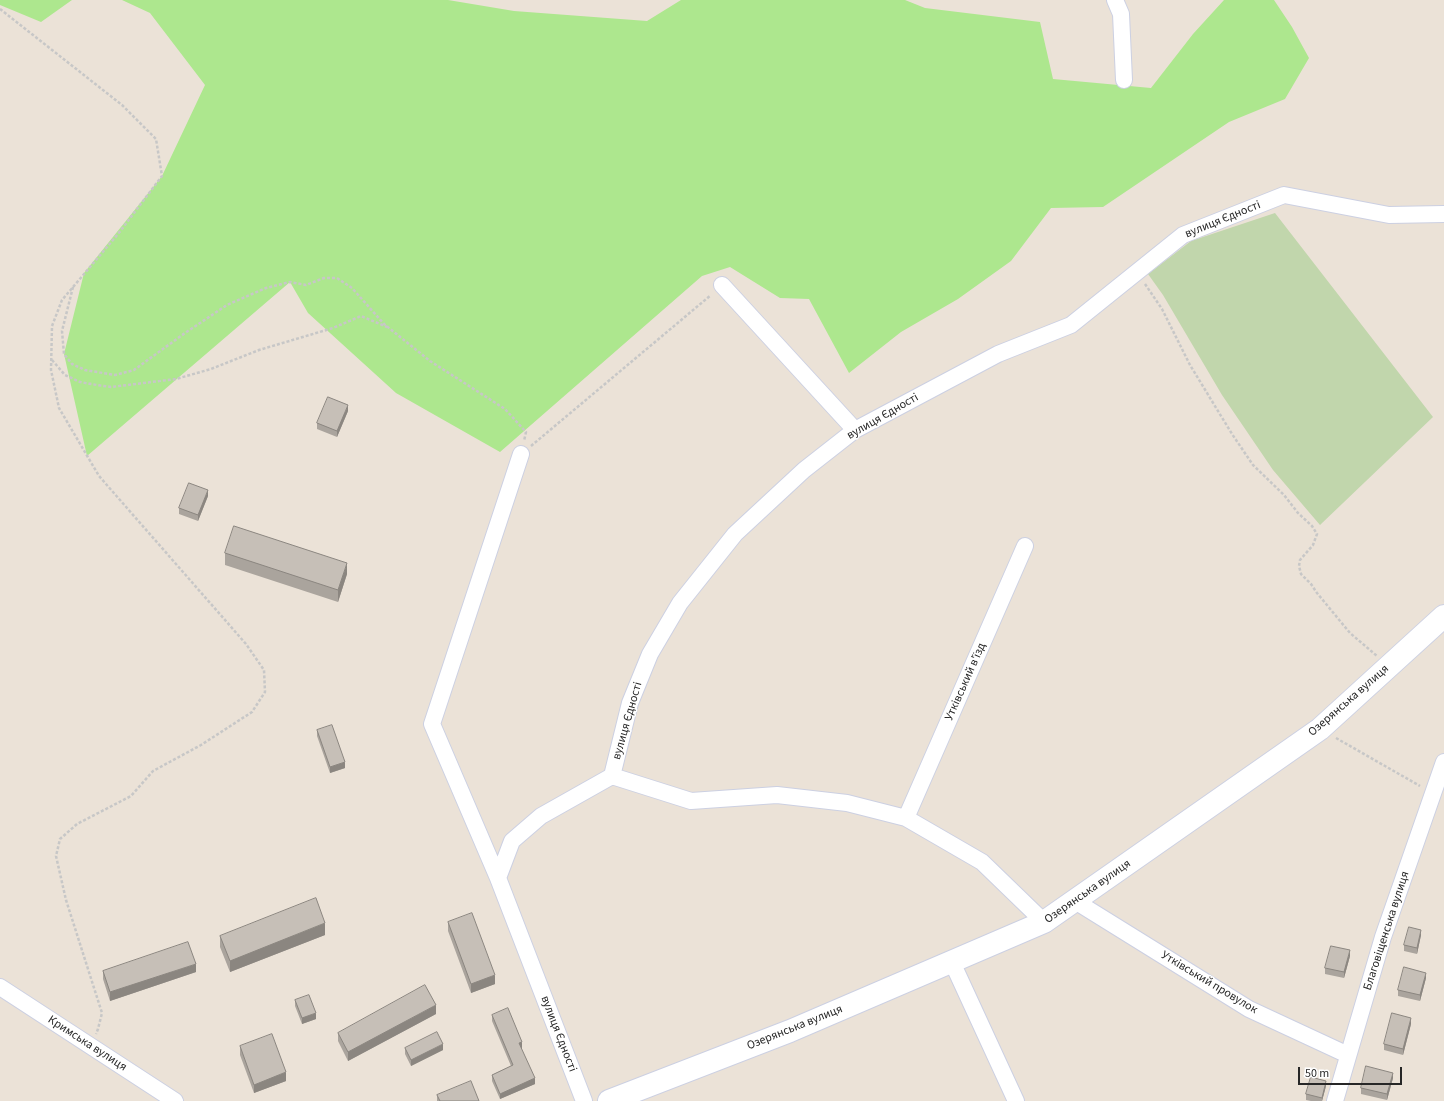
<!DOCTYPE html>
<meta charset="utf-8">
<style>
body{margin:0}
#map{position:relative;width:1444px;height:1101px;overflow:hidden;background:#ebe2d7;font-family:"Source Sans 3",sans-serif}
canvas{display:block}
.scale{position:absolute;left:1298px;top:1067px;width:104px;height:18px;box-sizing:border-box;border:2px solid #272727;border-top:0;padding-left:5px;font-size:12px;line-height:14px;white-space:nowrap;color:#272727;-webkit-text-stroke:3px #fff;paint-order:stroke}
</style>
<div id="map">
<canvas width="1444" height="1101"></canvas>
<div class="scale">50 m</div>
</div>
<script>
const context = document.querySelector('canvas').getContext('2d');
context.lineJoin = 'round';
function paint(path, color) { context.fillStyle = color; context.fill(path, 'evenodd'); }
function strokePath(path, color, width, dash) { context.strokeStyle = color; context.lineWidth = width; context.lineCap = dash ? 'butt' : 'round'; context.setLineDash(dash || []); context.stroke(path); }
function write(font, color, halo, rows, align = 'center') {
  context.font = font + ' "Source Sans 3",sans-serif'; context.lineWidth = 3; context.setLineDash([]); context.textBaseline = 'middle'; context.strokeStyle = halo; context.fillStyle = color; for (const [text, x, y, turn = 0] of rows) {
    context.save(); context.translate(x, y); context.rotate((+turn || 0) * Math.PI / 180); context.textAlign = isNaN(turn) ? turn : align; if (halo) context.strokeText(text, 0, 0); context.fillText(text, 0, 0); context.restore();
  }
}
paint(new Path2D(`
 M0,0H72L41,22L0,5Z
 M122,0H448L514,11L647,21L681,0H905L925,8L1040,22L1053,79L1151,88L1193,34L1224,0H1274L1292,27L1309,58L1285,99L1229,122L1103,207L1051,208L1011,261L958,299L901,332L849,373L809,299L780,298L730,267L702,276L500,452L396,393L308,313L290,282L87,456L64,354L84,273L162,176L205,85L150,13Z`), '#ade78e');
paint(new Path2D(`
 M1275,213L1433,417L1320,525L1273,470L1222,395L1163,295L1148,274L1191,241Z`), '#c1d6ac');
const street = new Path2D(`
 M1115,0L1121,14L1124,80
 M722,285L855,430
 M521,454L432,724L498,878L584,1101
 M612,776L691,801L777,795L847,803L906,818L982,862L1044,922
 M906,818L1025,546
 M498,878L512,841L541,816L612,776L630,703L650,654L680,603L735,534L804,470L855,430L998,354L1071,325L1183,235L1284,195L1389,215L1444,214
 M1075,901L1249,1009L1348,1055
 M952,962L1016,1101
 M0,987L175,1101
 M1335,1101L1383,937L1444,762`);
const secondary = new Path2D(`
 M609,1101L790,1031L1044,922L1320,729L1444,616`);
strokePath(street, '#ccd0e2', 18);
strokePath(secondary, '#ccd0e2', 24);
strokePath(new Path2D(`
 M0,9L122,105L156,139L162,176L118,234L62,300L52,326L51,370L59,408L99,476L246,644L264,670L265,692L252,712L201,745L153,771L131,796L77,824L60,839L56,856L66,900L102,1013L98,1029L96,1034
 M1145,284L1162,309L1190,365L1232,434L1253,465L1284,495L1298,513L1312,526L1317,534L1313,545L1300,560L1299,566L1301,574L1311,584L1317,593L1350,633L1377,656
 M73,287L62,331L64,354L72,364L85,370L115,375L134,370L185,333L227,305L266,288L290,282L306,285L324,278H337L352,288L384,324L430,361L505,409L526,432L524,441
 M52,360L65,375L80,382L97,385L111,387L176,379L211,369L259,350L333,328L361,316L387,327
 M531,446L711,295
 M1336,738L1420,786`), '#c7c7c7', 2.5, [3, 2]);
strokePath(street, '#fff', 16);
strokePath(secondary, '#fff', 22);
paint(new Path2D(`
 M348,411L337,437L317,429V423Z
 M208,496L198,521L179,514V508Z
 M225,553L347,574L338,602L225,565Z
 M317,730L345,768L330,773L317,736Z
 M448,922L495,984L471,993L448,931Z
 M325,935L230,972L220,947V936Z
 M1421,935L1417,954L1404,951V945Z
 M1350,956L1344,978L1325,974V968Z
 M103,971L196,972L110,1001L103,979Z
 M1426,978L1420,1001L1398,996V990Z
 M295,1000L316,1019L302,1024L295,1006Z
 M436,1014L348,1061L338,1041V1033Z
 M492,1015L522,1048H521L535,1084L500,1099L492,1081V1075L511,1066L492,1021Z
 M1411,1024L1403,1055L1384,1050V1044Z
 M240,1046L286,1081L254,1093L240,1055Z
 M405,1048L443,1050L411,1066L405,1054Z
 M1393,1078L1387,1100L1361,1094V1088Z
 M1326,1086L1322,1101H1311L1306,1100V1094Z
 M437,1095L479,1101H437Z`), '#aaa49d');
paint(new Path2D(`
 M348,405V411L337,437V431Z
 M208,490V496L198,521V515Z
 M347,563V574L338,602V590Z
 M345,762V768L330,773V767Z
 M325,923V935L230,972V961Z
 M1421,930V935L1417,954V948Z
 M1350,950V956L1344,978V972Z
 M196,964V972L110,1001V992Z
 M1426,973V978L1420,1001V995Z
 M495,975V984L471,993V984Z
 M436,1005V1014L348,1061V1052Z
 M316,1013V1019L302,1024V1018Z
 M1411,1018V1024L1403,1055V1049Z
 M522,1042V1048L519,1049V1043Z
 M443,1044V1050L411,1066V1060Z
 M286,1072V1081L254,1093V1085Z
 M1393,1073V1078L1387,1100V1094Z
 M535,1078V1084L500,1099V1094Z
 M1326,1081V1086L1322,1101V1098Z`), '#8b8680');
const building = new Path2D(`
 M328,397L348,405L337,431L317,423Z
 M189,483L208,490L198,515L179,508Z
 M234,526L347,563L338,590L225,553Z
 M332,725L345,762L330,767L317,730Z
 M316,898L325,923L230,961L220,936Z
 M472,913L495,975L471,984L448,922Z
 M1409,927L1421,930L1417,948L1404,945Z
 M188,942L196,964L110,992L103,971Z
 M1331,946L1350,950L1344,972L1325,968Z
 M1404,967L1426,973L1420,995L1398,990Z
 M425,985L436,1005L348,1052L338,1033Z
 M309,995L316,1013L302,1018L295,1000Z
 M508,1008L522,1042L519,1043L535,1078L500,1094L492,1075L513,1065L492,1015Z
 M1392,1013L1411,1018L1403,1049L1384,1044Z
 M437,1032L443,1044L411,1060L405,1048Z
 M272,1034L286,1072L254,1085L240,1046Z
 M1366,1066L1393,1073L1387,1094L1361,1088Z
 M1311,1077L1326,1081L1322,1098L1306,1094Z
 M471,1081L479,1101H440L437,1095Z`);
paint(building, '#c6bfb7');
strokePath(building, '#8b8680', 1);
write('12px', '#272727', '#fff', [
 ["вулиця Єдності",1223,220,-22],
 ["вулиця Єдності",883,417,-30],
 ["Утківський в'їзд",966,682,-66],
 ["Озерянська вулиця",1349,701,-41],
 ["вулиця Єдності",628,721,-74],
 ["Озерянська вулиця",1088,892,-35],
 ["Благовіщенська вулиця",1387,931,-72],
 ["Утківський провулок",1209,983,31],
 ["Озерянська вулиця",795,1028,-22],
 ["вулиця Єдності",558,1034,69],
 ["Кримська вулиця",87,1044,33]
]);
</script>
